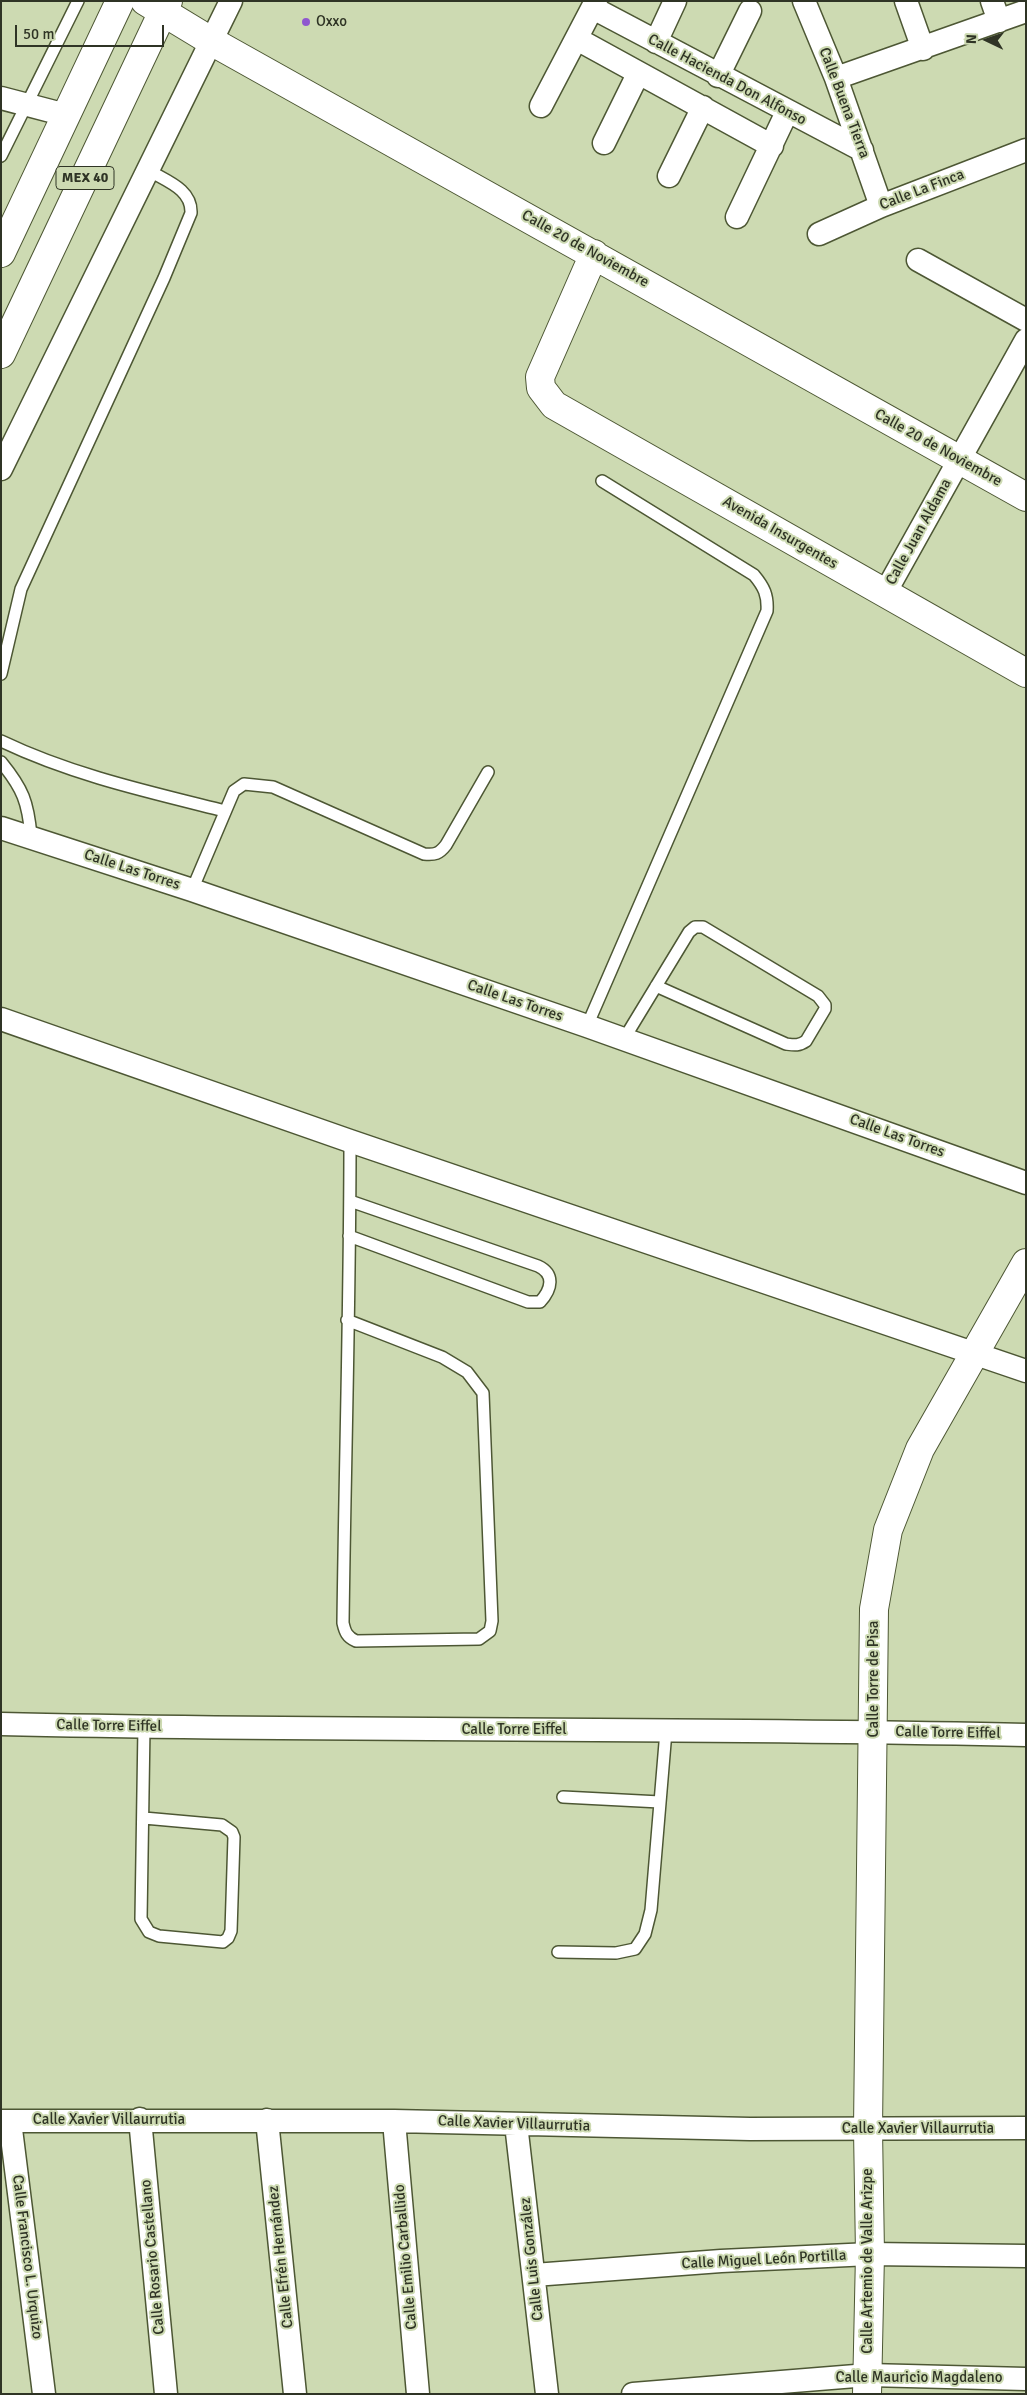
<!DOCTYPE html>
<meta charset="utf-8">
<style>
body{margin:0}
#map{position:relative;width:1027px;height:2395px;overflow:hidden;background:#cddab2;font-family:Signika,sans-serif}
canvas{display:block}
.frame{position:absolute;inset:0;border:2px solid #2f3425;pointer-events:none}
.north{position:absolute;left:962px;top:15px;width:50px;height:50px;-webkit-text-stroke:4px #cddab2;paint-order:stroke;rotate:273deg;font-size:14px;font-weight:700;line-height:20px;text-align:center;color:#2f3425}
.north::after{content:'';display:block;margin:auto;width:18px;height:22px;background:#2f3425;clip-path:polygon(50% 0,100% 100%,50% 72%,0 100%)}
.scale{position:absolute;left:15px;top:25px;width:149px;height:22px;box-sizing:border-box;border:2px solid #2f3425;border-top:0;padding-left:6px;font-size:15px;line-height:18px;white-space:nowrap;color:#2f3425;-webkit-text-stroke:4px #cddab2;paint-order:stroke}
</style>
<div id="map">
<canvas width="1027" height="2395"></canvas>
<div class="frame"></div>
<div class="north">N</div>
<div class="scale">50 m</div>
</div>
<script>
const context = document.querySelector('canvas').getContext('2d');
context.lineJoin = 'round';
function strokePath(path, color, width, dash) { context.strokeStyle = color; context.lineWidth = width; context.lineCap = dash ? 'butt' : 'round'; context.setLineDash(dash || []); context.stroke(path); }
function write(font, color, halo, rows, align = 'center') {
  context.font = font + ' Signika,sans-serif'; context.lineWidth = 4; context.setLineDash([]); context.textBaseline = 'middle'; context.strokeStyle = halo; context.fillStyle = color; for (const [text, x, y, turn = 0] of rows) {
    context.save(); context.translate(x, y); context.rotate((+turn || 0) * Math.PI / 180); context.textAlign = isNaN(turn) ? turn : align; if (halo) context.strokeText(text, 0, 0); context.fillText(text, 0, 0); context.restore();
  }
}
const lane = new Path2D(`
 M1,156L78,1
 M1,674L21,589L164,278L191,213C192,189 166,181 148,170
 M1,741C72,775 149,792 225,811
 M1,762C23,789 28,802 31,836
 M192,890L234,791L244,784L273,787L424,854C435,855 439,854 446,845L488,772
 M587,1026L767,611C768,595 764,587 754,575L602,481
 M624,1039L689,932L695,927H703L818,996L825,1005V1009L806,1041C799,1046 794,1045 786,1044L656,986
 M349,1236L528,1302H540C552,1289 555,1274 538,1266L350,1201
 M347,1320L442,1357L467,1372L483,1393L492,1621L490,1631L479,1639L356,1641C347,1637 345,1632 343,1623C345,1462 350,1302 350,1141
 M563,1797L660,1802
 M144,1818L222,1825L232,1832L234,1837L231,1931L228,1938L223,1942L159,1936L149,1932L141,1919L144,1727
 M558,1952L616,1953L635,1949L645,1934L651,1910L666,1731`);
const street = new Path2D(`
 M804,1L836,78L881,206
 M906,1L923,49
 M992,1L999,21
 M593,8L862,150
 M577,39L772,146
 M656,42L675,1
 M718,76L750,11
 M836,78L1026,11
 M1,98L66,115
 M541,106L596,1
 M604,143L638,74
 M669,176L703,107
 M737,217L787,112
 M819,234L881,206L1026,150
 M918,260L1026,320
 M1,469L231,1
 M885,593L1026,340
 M1,828L192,890L587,1026L1026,1183
 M1,1019L350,1141L1026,1371
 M1,1724C343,1732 684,1727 1026,1735
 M140,2119L166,2394
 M267,2120L295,2394
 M1,2121H394L750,2129L1026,2128
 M10,2121L44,2394
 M394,2121L418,2394
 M516,2124L547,2394
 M534,2275L721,2261L870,2254L1026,2256
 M633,2394L868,2375L1026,2379`);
const secondary = new Path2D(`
 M145,1L211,41L1026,497
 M594,254L540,377L541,388L554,405L1026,673
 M867,2394L870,2254L868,2129L874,1609L888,1530L920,1449L1026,1263`);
const highway = new Path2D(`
 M1,253L120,1
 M1,354L168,1`);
strokePath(lane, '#4d5734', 14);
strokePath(street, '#4d5734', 25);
strokePath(secondary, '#4d5734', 30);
strokePath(highway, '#4d5734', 30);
strokePath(lane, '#fff', 11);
strokePath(street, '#fff', 22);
strokePath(secondary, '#fff', 28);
strokePath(highway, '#fff', 28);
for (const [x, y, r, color] of [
 [306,22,5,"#8f57cf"]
]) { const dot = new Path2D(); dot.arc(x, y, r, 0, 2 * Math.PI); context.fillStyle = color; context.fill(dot); strokePath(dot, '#cddab2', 2); }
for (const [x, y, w] of [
 [85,178,58]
]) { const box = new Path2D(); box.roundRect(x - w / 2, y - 11.5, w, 23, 4); context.fillStyle = '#cddab2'; context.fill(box); strokePath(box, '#2f3425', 1); }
write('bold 14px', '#2f3425', null, [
 ["MEX 40",85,178]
]);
write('15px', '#2f3425', '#cddab2', [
 ["Oxxo",316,22]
], 'left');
write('15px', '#2f3425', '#cddab2', [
 ["Calle Hacienda Don Alfonso",727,80,28],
 ["Calle Buena Tierra",844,103,69],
 ["Calle La Finca",922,190,-21],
 ["Calle 20 de Noviembre",585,249,29],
 ["Calle 20 de Noviembre",938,448,29],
 ["Calle Juan Aldama",919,532,-61],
 ["Avenida Insurgentes",780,533,30],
 ["Calle Las Torres",132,870,18],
 ["Calle Las Torres",515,1001,19],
 ["Calle Las Torres",897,1136,20],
 ["Calle Torre de Pisa",874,1679,-90],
 ["Calle Torre Eiffel",109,1726,1],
 ["Calle Torre Eiffel",514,1730],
 ["Calle Torre Eiffel",948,1733,1],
 ["Calle Xavier Villaurrutia",109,2120],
 ["Calle Xavier Villaurrutia",514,2124,2],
 ["Calle Xavier Villaurrutia",918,2129],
 ["Calle Francisco L. Urquizo",27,2257,83],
 ["Calle Rosario Castellano",153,2257,-95],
 ["Calle Efrén Hernández",281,2257,-96],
 ["Calle Emilio Carballido",406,2257,-95],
 ["Calle Luis González",532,2259,-96],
 ["Calle Miguel León Portilla",764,2260,-3],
 ["Calle Artemio de Valle Arizpe",868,2261,-90],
 ["Calle Mauricio Magdaleno",919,2378]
]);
</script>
